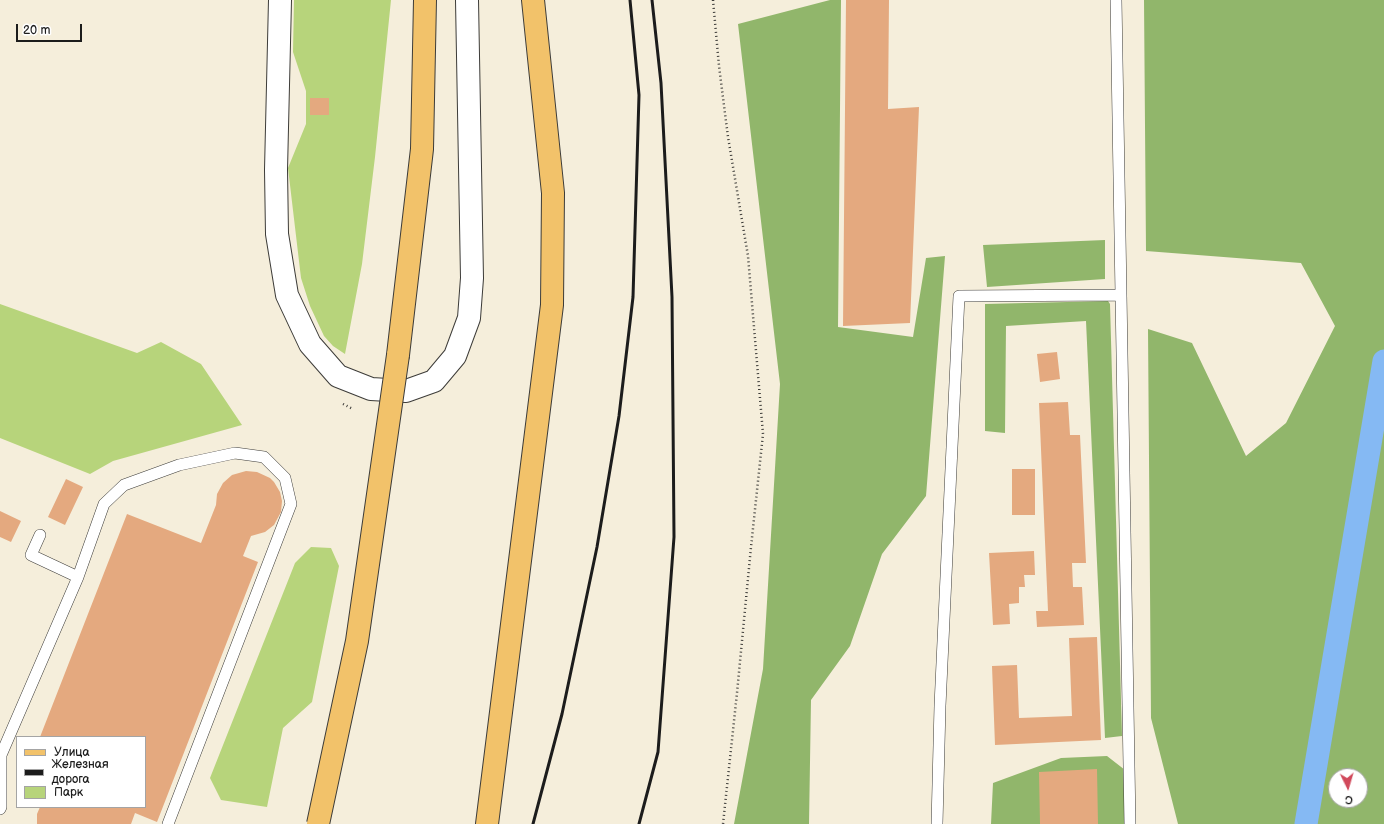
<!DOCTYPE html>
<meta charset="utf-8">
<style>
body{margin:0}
#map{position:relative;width:1384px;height:824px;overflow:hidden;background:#f5eedb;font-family:"Balsamiq Sans",sans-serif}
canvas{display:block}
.legend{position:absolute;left:16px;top:736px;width:130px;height:72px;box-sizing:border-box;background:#fff;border:1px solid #a4a4a4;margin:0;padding:5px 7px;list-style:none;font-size:12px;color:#1c1c1c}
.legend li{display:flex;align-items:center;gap:8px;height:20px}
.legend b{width:20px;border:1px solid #a4a4a4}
.north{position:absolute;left:1328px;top:768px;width:40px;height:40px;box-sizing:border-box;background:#fff;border:1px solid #a4a4a4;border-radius:50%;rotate:175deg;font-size:11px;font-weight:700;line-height:16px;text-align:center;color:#1c1c1c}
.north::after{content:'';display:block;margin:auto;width:14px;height:18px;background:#d1495b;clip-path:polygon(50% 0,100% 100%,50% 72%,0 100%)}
.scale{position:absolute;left:16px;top:24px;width:66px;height:18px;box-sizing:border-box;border:2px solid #1c1c1c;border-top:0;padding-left:5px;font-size:12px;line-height:14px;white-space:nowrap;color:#1c1c1c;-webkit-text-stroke:3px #fff;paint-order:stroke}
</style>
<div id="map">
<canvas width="1384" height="824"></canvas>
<ul class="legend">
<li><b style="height:5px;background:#f2c26a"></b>Улица</li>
<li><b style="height:5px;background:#1c1c1c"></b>Железная дорога</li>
<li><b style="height:11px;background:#b7d47b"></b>Парк</li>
</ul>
<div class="north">С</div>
<div class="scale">20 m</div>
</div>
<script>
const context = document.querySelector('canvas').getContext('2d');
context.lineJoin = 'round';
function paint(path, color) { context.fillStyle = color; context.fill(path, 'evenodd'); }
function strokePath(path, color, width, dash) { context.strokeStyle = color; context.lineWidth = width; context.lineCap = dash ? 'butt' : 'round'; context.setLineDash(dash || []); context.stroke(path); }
paint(new Path2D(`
 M294,0H391L375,157L362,264L345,354L333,346L324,336L310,306L301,278L288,168L306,124V91L293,52Z
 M0,304L137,353L161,342L201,364L242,425L113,461L90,474L0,438Z
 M311,547L331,548L339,566L312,702L283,728L267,807L221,800L210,778L295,563Z`), '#b7d47b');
paint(new Path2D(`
 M830,0H841L838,327L913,337L926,258L945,256L926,496L882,554L850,646L811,700L809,824H734L763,669L780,384L738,24Z
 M1144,0H1384V824H1178L1151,718L1148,329L1192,343L1246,456L1286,423L1335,326L1301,263L1146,251ZM1336,776H1360V800H1336Z
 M1105,240V279L987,287L983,245Z
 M1108,301L1110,304L1122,736L1105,738L1086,321L1006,326L1005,433L985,431V304Z
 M1107,756L1125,770L1126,824H991L993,783L1061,758Z`), '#91b66b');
strokePath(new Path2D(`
 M1306,824L1384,361`), '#85b9f3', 23);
paint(new Path2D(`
 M846,0H889L888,109L919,107L910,323L843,326Z
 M310,98H329V115H310Z
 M1057,352L1060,379L1040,382L1037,354Z
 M1068,402L1070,435H1080L1086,563H1072L1073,587H1082L1084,625L1037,627L1036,611H1048L1039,403Z
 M1012,469H1035V515H1012Z
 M246,471L257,472L270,478L274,482L280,492L282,501L281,512L274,525L265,532L251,536L243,556L258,562L157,822L135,813L131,824H37V814L40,807H145V737H40L127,514L201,543L216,505L217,494L223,483L232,475Z
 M66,479L83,487L65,525L48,517Z
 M0,511L21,521L11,542L0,537Z
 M1034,551L1035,575H1024L1025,587H1019V603L1009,604L1010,624L993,625L989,553Z
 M1097,637L1101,740L995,745L992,666L1017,665L1019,718L1072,716L1069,638Z
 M1097,769L1098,824H1040L1039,772Z`), '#e4a97f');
const service = new Path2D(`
 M1116,0L1130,824
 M40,535L31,555L78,577
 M0,809L1,807V755L78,577L104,504L124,485L179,465L235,453L264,457L285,478L291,504L168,824
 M937,824L940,706L959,296L1121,295`);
const tertiary = new Path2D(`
 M280,0L276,170L277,234L287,295L310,344L338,376L371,389L406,391L434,381L455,356L469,318L472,278L467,0`);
const primary = new Path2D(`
 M398,355L422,149L425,0
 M487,824L552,305L553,193L533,0`);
strokePath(service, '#3d3c39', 12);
strokePath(tertiary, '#3d3c39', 24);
strokePath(primary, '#3d3c39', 24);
strokePath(new Path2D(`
 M713,0L719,66L728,137L748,256L763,434L751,547L737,693L723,824
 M343,404L353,409`), '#3d3c39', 2.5, [1, 3]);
strokePath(service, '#fff', 11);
strokePath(tertiary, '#fff', 22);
strokePath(primary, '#f2c26a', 22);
strokePath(new Path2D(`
 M533,824L562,714L597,547L619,416L633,297L639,95L630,0
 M639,824L658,752L674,537L672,297L661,83L652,0`), '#1c1c1c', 3);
const primaryBridge = new Path2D(`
 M318,824L357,641L398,355`);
strokePath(primaryBridge, '#3d3c39', 24, []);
strokePath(primaryBridge, '#f2c26a', 22);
</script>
